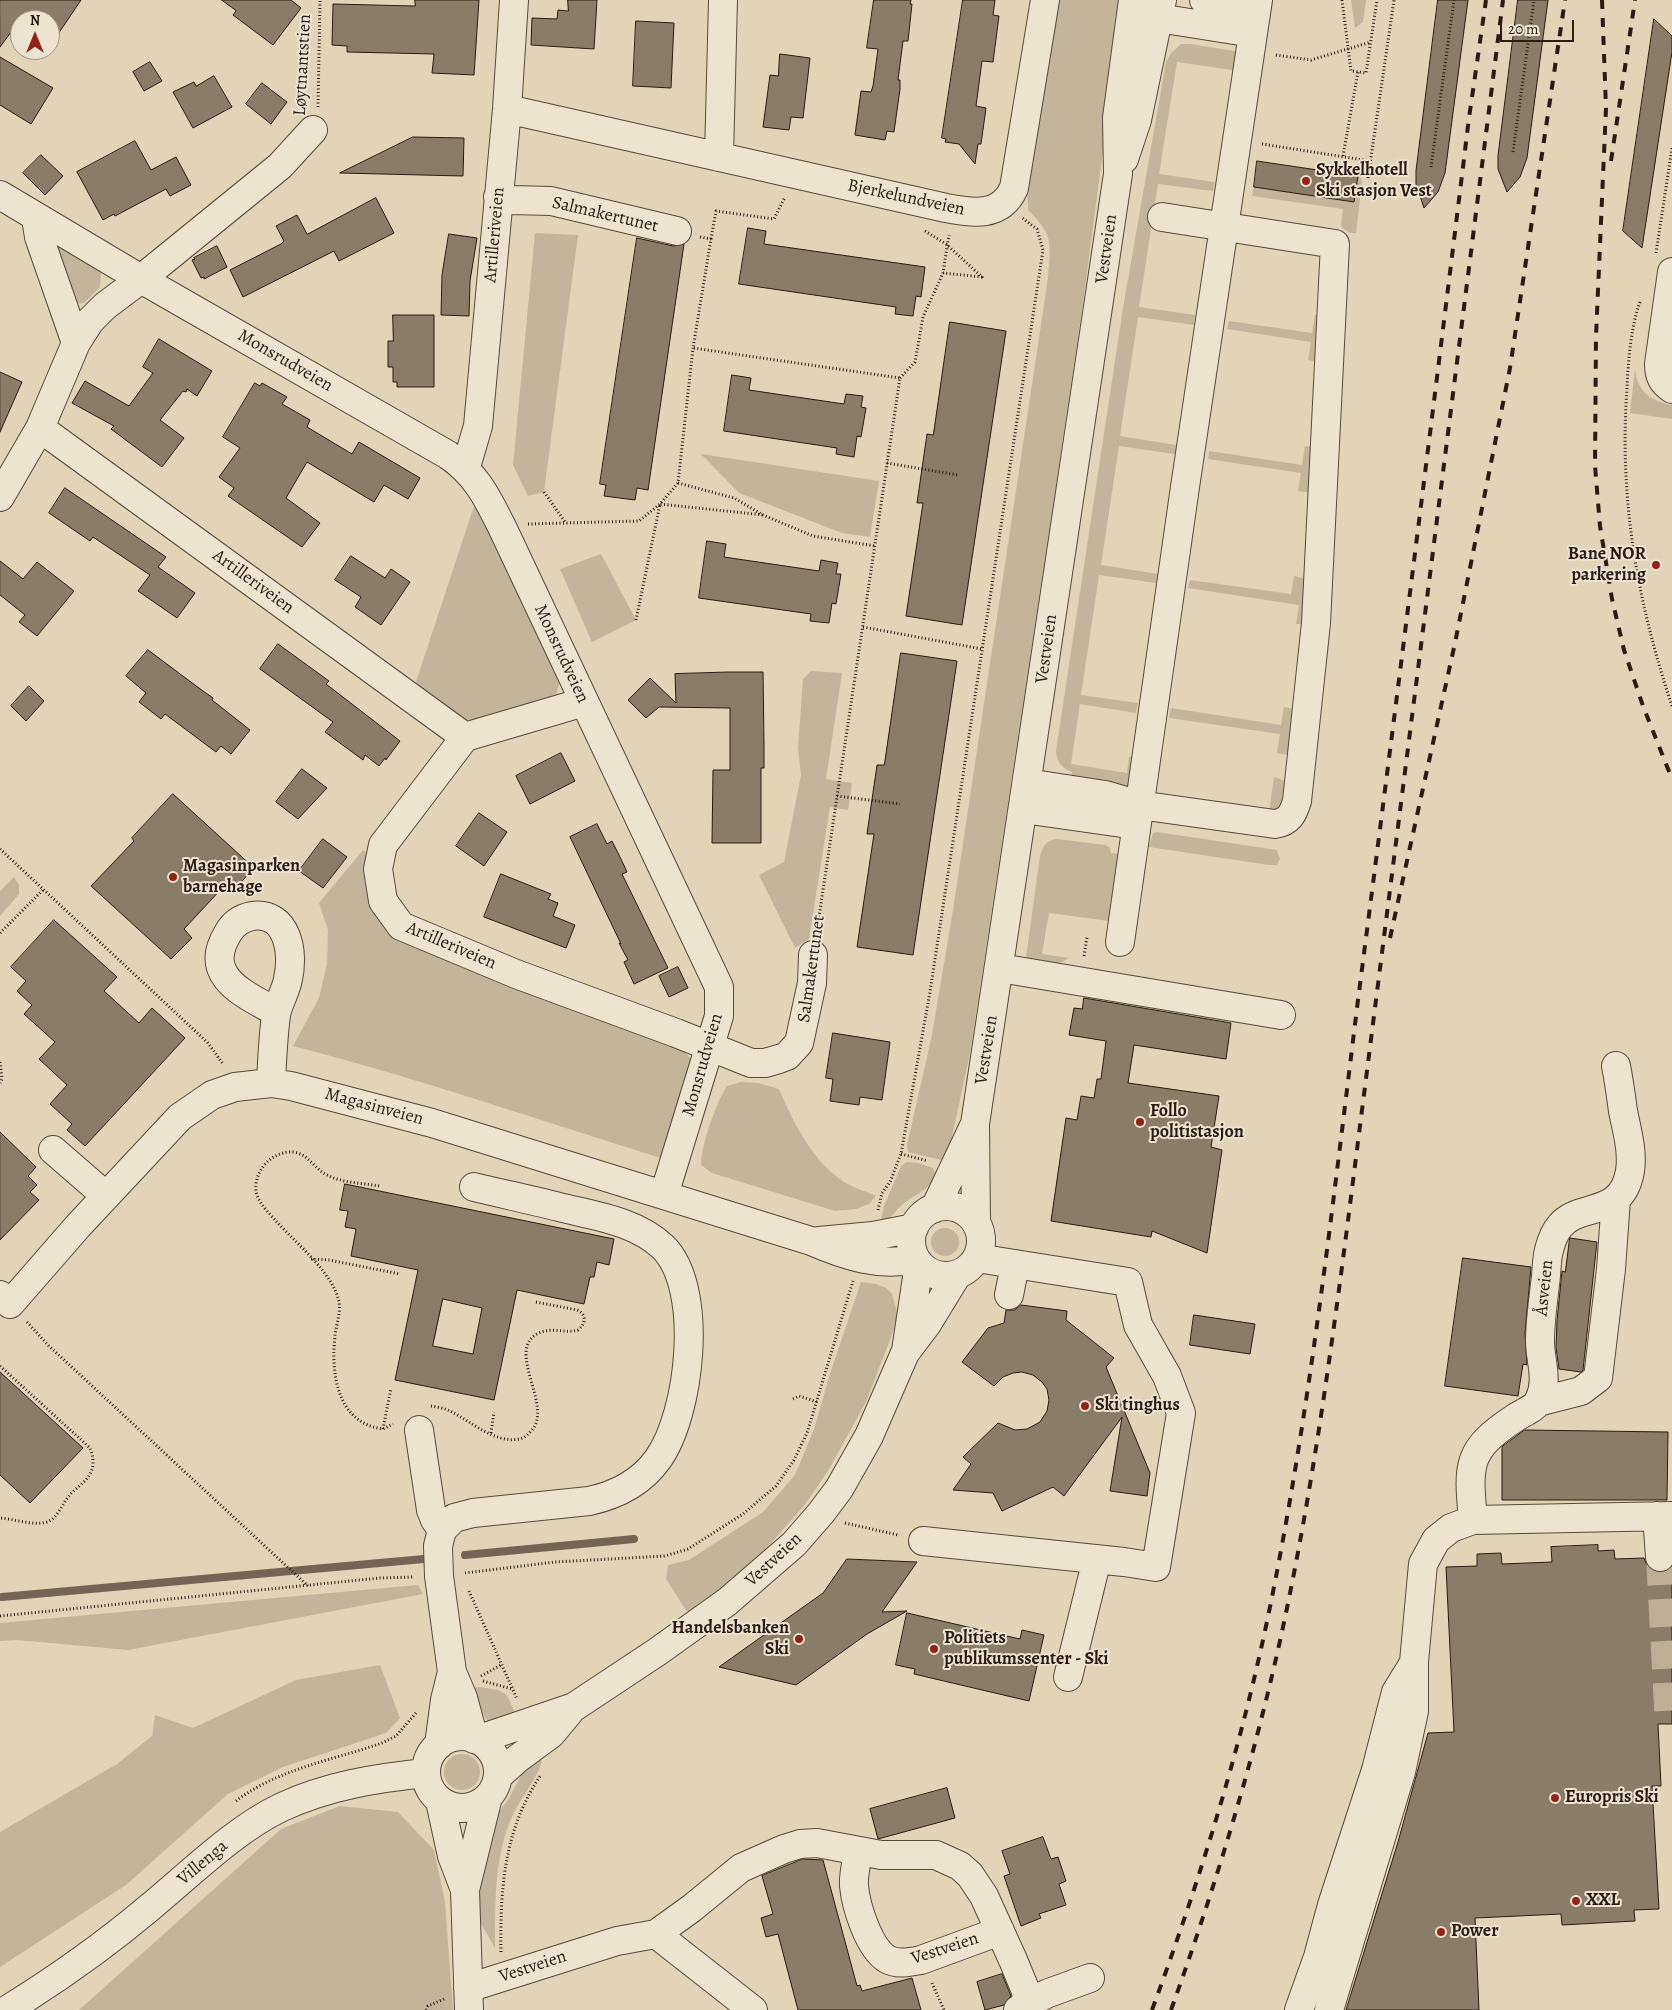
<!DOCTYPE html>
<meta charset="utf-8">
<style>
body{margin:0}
#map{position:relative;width:1672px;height:2010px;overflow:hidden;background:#e2d4b6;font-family:Alegreya,serif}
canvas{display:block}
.north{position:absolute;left:10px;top:10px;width:50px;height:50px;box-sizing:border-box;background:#ece3d0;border:1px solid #9e9385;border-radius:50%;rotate:0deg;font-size:14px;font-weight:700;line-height:20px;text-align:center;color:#281c15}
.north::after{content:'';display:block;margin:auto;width:18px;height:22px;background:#8f2418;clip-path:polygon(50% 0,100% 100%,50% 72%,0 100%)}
.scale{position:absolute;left:1500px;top:20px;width:74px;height:22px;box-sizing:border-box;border:2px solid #281c15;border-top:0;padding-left:6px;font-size:15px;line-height:18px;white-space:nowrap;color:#281c15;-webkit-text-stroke:4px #ece3d0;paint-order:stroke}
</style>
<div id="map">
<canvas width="1672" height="2010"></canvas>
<div class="north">N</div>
<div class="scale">20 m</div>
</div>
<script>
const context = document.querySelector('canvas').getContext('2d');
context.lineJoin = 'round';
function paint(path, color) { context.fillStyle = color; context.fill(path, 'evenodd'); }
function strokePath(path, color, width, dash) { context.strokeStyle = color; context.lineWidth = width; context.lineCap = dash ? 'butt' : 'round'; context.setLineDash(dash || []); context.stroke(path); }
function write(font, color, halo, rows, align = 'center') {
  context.font = font + ' Alegreya,serif'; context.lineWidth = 4; context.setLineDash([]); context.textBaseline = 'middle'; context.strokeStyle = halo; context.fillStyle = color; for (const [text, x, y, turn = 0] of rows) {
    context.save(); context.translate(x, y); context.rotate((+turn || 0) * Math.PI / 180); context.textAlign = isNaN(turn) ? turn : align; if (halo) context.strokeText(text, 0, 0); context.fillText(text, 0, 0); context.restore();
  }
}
paint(new Path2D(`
 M1055,0H1125L1105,135L1083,303L1052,512L970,1053L950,1146L944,1158L941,1160L908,1152L907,1145L932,1035L953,910L1048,278C1050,243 1055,237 1028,210L1027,181Z
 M1351,0H1366L1363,22L1355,28Z
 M1181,44H1191L1240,52L1236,69L1232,70L1177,62L1159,174L1215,182L1213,191L1158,184L1139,307L1195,315L1194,325L1138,317L1120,436L1176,445L1175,454L1119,446L1101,565L1158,574L1156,583L1099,575L1081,695L1138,703L1136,713L1080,704L1071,764L1127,773L1129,757L1132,756L1134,757L1130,782L1127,787L1069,783L1072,772C1061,768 1057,762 1056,751L1123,308L1166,62L1171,53Z
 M1358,176L1361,178L1362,183L1356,233H1350L1341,227L1343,209L1252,196L1254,187L1354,202Z
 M535,233L578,235L544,492L528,496L513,465Z
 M47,237L97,264L101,273L100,287L84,303L72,304Z
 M1315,315H1318L1317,362L1308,360L1311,342L1227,329L1229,321L1312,333Z
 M1635,369C1637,391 1650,401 1672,405V419L1630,413Z
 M1305,446L1313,447L1311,493L1298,491L1301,473L1208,459L1209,451L1302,465Z
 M701,454L879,481L870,537L842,533L739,493Z
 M475,503L556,672L559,684L556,697L482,723L461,719L413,691Z
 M601,554L636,620L592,642L560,569Z
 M1294,576L1307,579L1304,622L1302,624H1296L1299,605L1188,588L1190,580L1291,594Z
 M811,671L842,673L826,779L852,783L848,810L830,807L809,939L795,948L759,875L784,862L801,775L798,748L803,679Z
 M1284,707L1294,709L1291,753L1288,755L1277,753L1280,734L1169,718L1171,708L1281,725Z
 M1274,777L1285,781L1287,790L1275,812L1269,813Z
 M1157,832L1277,850L1280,859L1277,865H1269L1149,847L1153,833Z
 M1057,839L1106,845L1110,848L1111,853L1120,854L1109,921L1049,913L1042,954L1069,958L1046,971L1025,965L1040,856C1043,846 1046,840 1057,839Z
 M363,850L372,857L369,891L379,921L408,941L683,1050L691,1059L692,1068L664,1159C541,1121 418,1078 293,1046L319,998L327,964L328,930L319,903Z
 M14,877L19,885V894L0,916V891Z
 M741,1082L758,1083L779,1089C794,1123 812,1161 844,1182C853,1188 866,1191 876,1196L869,1204L856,1209L835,1211L712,1173L701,1165C701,1145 716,1103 727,1086Z
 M907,1162L918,1163L933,1168L936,1175C926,1194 915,1193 901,1206C892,1214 892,1219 880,1224L884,1206L901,1166Z
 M931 1242a14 14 0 1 1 28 0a14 14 0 1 1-28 0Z
 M861,1282L876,1284L886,1288L892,1294L898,1316L890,1340L866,1402L828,1471L804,1506L755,1561L689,1615L666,1579L668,1565L689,1560L763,1512L795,1475L814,1429L830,1374Z
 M418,1585L423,1594L128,1650L17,1640L0,1641V1623Z
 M380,1665L400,1718L386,1733L283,1767L228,1794L126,1885L0,1967V1832L117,1764L152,1736L155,1715L193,1728L296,1680Z
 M480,1687L498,1690L507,1695L516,1715L488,1722L476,1702L471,1688Z
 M444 1772a18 18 0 1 1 36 0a18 18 0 1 1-36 0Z
 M538,1756L542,1761C536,1782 519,1799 511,1819C494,1860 495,1905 495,1948L480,1922V1892L484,1861L498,1813L508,1800L526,1766Z
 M340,1806L398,1812L434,1850L445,1902L453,2010H79L281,1829Z`), '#c2b59b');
strokePath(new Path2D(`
 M465,1555L634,1539
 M2,1597L424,1559`), '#726555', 8);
const building = new Path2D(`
 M0,0H81L50,46V20H20L0,47Z
 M222,0H291L301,8L273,45L233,15L236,11Z
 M415,0H479L474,75L432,73L434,54L347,52V46L332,45L333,4L415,6Z
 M568,0H597L594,49L531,45L532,18L557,19L558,10L568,11Z
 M874,0H911L910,4H912L908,41H903L898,80H900V89L894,132L887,131L885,140L855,135L861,91L871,92L873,86L878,49L867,48Z
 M963,0H995L993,15L999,16L993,62L982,61L976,106L986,108L981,144H978L975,164L959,144L945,142L946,139L942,138Z
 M1438,0H1468L1445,173L1438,192L1424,208L1416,184V171Z
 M1518,0H1548L1527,158L1520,177L1507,192L1498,169V156Z
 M1654,19L1672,36V52L1642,248L1623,231Z
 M636,21L674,23L671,88L633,86Z
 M780,54L810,58L803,118L791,117L789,130L763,127L770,75L778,76Z
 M0,57L53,88L31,124L0,105Z
 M150,62L162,81L144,91L133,72Z
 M214,76L232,107L193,128L173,92L194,82L196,86Z
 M262,83L287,102L271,124L246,104Z
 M413,137L464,138L463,176L340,173Z
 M135,141L151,170L176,157L191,185L170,196L166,189L115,216L114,214L103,220L77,172Z
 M41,155L63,176L45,195L23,173Z
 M1257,161L1358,176L1354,202L1254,187Z
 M376,198L394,233L339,261L334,251L243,297L230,270L281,244L284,241L276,226L297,215L307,234Z
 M748,228L766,231L764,244L925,267L921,297L916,296L913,316L895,314L896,307L739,284Z
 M449,234L477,238L470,281L469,316L441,315L442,275Z
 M637,238L673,246L684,244L648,490L637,488L635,500L604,496L606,485L600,484Z
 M217,246L227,267L204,279V277L201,278L192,260L195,259L194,258Z
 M393,315H434V387H397V382H393V367H388V341H393Z
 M950,322L1006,331L962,625L906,616L923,503H917L927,434L933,435Z
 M159,339L212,371L197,396L187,389L186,392L183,391L160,420L184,438L162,467L111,429L114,426L72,403L85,381L129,406L153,373L143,367Z
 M0,372L22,382L0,432Z
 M732,375L751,378L749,390L844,404L846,394L863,396L861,407L866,408L861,437L857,436L854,457L836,454L837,448L724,431Z
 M255,383L260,386L262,383L287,397L282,404L310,420L307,427L352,454L359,442L420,478L408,499L384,485L374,502L307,462L286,498L320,523L302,547L228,496L234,488L219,477L240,448L223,437Z
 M65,488L166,557L158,567L195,593L177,618L138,591L150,575L93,537L90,541L49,513Z
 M707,541L726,544L724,557L819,571L821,560L838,563L836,574H841L836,604L832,603L829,623L810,621L811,614L699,598Z
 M351,556L385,578L391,569L410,582L381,625L355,607L361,597L335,580Z
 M0,561L23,579L37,562L74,591L37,636L19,622L25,615L0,595Z
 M278,644L329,681L326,684L400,741L386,760L385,758L379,766L365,755L363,760L325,732L333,722L260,669Z
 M148,650L203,691L213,698L212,700L250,730L231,754L221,746L216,752L165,714L161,719L139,702L146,693L126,676Z
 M901,653L957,661L913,955L857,947L874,834H867L877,765H884Z
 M729,672H763L764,743V768H761V843H712L713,770H730V708L659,707L646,718L628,700L650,678L676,703L675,674Z
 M29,686L44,701L26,721L11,706Z
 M561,753L575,781L530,804L516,776Z
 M302,769L327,788L298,819L276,802Z
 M173,794L254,868L233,891L225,885L184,929L192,938L171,959L91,886L134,841L132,838Z
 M479,813L507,832L484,866L456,846Z
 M597,824L607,844L612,841L621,859L627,872L622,874L668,968L634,984L624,962L628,960L619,943L621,944L570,837Z
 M323,839L347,857L323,888L299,871Z
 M501,874L551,894L548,899L558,903L553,916L575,925L566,948L484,917Z
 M54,920L117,977L104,991L139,1023L152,1008L185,1038L85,1146L67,1130L72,1124L50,1104L67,1085L39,1059L55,1042L24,1014L32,1005L17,991L26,981L11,967Z
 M678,967L688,988L669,997L659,976Z
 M1084,998L1231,1023L1226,1059L1134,1045L1128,1083L1219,1096L1211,1147L1222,1150L1207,1253L1152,1231L1151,1237L1051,1221L1066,1118L1077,1120L1081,1096L1094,1098L1097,1079H1101L1106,1041L1069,1035L1074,1008L1082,1009Z
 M833,1033L890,1042L882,1100L860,1097L859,1105L830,1101L833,1079L826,1078Z
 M0,1132L36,1167L28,1176L37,1185L30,1192L39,1200L0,1240Z
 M345,1184L614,1239L609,1265L597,1262L594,1277H590L584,1304L517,1290L494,1400L395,1380L418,1270L351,1256L356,1229L345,1227L348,1211L340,1210ZM443,1299L482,1308L473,1354L433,1346Z
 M1570,1238L1597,1242L1583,1370L1581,1372L1559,1369L1556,1347L1557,1321L1562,1271L1565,1272Z
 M1463,1258L1531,1267L1525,1333L1527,1365L1523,1364L1518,1396L1445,1386Z
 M1021,1305L1067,1311L1066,1320L1114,1358L1106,1367L1150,1473L1147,1496L1110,1491L1122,1417L1064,1496L1053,1487L1002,1511L993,1493L953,1490L971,1464L963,1457L998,1423L1015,1430L1027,1429L1040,1422L1047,1411L1049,1400L1047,1389L1042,1382L1033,1375L1022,1372L1013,1373L1003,1377L994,1386L962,1362L988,1328L1004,1323L1006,1310H1014Z
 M1194,1315L1255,1324L1250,1354L1190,1345Z
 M0,1372L83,1448L30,1503L0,1475Z
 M1525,1430L1668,1432L1667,1500H1502V1447Z
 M1598,1545V1551L1614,1550L1615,1559L1644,1558L1647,1566L1654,1571L1662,1572L1668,1570L1672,1566V1724H1658L1661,1786H1652L1659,1909L1634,1910L1635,1921L1562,1925L1561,1914L1475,1918L1479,2010H1346L1398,1842L1428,1733L1454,1732L1446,1567L1477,1566V1554L1501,1553L1502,1564L1552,1562L1551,1547Z
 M847,1559L917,1562L882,1612L907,1611L867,1634L796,1685L719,1667L823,1593Z
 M907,1613L1020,1639L1022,1630L1044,1635L1029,1701L914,1674L915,1669L896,1665Z
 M947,1788L955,1818L878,1839L870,1809Z
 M1043,1837L1051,1859L1058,1857L1066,1881L1059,1884L1066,1905L1039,1914L1041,1918L1021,1926L1004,1876L1010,1874L1002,1851Z
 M803,1859L823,1860L857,1986L860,1985L862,1991L912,1978L921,2010H798L778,1934L766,1937L761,1918L773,1914L762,1876Z
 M1002,1974L1011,1996L1004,2005L985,2010L977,1982Z`);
paint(building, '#897c69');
strokePath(building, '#281c15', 1);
strokePath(new Path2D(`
 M1660,1557L1669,1724`), '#bdaf96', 28, [28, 14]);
const minor = new Path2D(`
 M1204,0L1257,7
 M1143,10L1158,18L1253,33
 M507,109L946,208C972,213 1001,218 1014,188L1045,0
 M719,157L723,0
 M1124,159L1137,120L1162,0
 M0,195L141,279L448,455C476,474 487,497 502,527L719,987V1016L664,1195
 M498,197L511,200L551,201L677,231
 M36,218L39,237L76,343
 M1672,272L1659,364C1659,376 1662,382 1672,389
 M40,428L465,737L584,702
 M466,467L478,426L507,109L514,0
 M0,497L40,428L76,343L90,321L105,306L141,279L280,166L313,130
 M465,737L383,845L378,869L383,901L401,926L516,974L676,1033L751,1063H765L779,1059L787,1056L799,1043L812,983L813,955
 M1027,783L1105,795L1139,805L1275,824C1289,822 1293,814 1297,801L1316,623L1335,244L1162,217
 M1023,809L1136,825
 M1120,942L1185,487L1258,0
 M1000,968L1281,1015
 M271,1083C272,1060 273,1038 276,1015C278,1003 286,991 288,979C294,953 288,911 252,916C242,918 233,924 228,933C201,977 245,994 276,1012
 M53,1150L106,1196
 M911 1241a35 35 0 1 1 70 0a35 35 0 1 1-70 0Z
 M935,1208L973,1128
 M976,1221L975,1124L1118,174L1117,118L1133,0
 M819,1241L873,1236L914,1228
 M0,1295L10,1304L78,1226L180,1117L212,1095L235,1087L271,1083L291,1086L432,1123L811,1241C846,1256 878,1267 916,1259
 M1009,1295L1015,1265
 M906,1351L919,1264
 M1538,1402L1581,1391L1598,1378L1611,1269L1616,1199
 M419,1430L431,1510L435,1520L442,1530
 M1657,1516L1660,1557
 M1473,1520C1468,1465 1466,1450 1515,1418C1522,1413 1536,1408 1539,1400C1549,1380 1540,1361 1540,1341C1540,1322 1543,1303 1545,1284C1547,1273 1546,1261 1549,1250C1551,1242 1554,1233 1560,1226C1579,1202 1622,1219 1630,1171C1633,1151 1627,1131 1623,1111C1621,1096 1619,1081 1616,1066
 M923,1541L1124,1562L1156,1567L1181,1413L1167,1376L1138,1325L1128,1282L977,1258
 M1068,1677L1097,1559
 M426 1772a36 36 0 1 1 72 0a36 36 0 1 1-72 0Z
 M474,1739L463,1698L452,1672L439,1576L438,1546L442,1530L454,1518L473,1513L589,1501C617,1495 641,1483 658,1459C690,1415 705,1288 663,1247C636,1221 595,1216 559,1207C531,1200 503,1194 474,1187
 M477,1740L574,1707L657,1652L727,1602L794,1544L821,1513L839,1489L869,1436L905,1353L927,1324L957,1275
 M439,1745L445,1700L452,1672
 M498,1776L517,1759L551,1734L570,1711
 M440,1801L452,1856L465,1890
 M858,1851C857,1862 853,1875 854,1886C856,1907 869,1948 887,1959C897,1965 911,1962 921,1960L1000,1931
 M656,1934L753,2010
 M468,1988L617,1941L656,1934L692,1908L741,1868L784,1849L800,1844L817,1843L881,1855H936L960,1866L970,1875L984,1896L1013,1960L1025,1989L1030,2010
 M7,2010C57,1979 104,1946 149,1908C189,1875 235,1829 282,1807C327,1786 376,1778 426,1773
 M469,2010L465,1890L488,1797
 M1018,2010L1046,1994L1090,1978
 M1299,2010L1318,1957L1332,1905L1376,1770L1396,1692L1412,1666
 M1329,2010L1401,1772L1414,1711V1662L1423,1564L1436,1540L1451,1528L1473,1520L1672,1516`);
strokePath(minor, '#564a3d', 30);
strokePath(new Path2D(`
 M1342,0L1351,71L1366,73L1377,0
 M1276,55L1311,60L1371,42
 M318,107L320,0
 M1262,144L1370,161
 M1513,152L1534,0
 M1343,156L1358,72
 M1431,167L1454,0
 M1368,178L1394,0
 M925,231L946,244L982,277L943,273
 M700,237L711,239L693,348L900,378L817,930
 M711,239L716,211L774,219L785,197
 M1656,253L1672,148
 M1640,302C1631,326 1628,362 1627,388C1619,499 1637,601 1672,706
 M900,378L915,362L923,317L943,273L949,235
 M887,463L958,475
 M678,483L734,498L763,515L813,536L875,546
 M544,492L565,522
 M528,524L639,521L660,504L678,483L693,348
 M636,620L660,504L763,515
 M863,627L982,649
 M837,796L900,804
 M0,849L208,1043L223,1064
 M0,933L43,890
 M1084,956L1087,937
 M0,1062L2,1079L0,1083
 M901,1154L928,1161
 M379,1186C362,1183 342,1183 327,1175C314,1169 309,1154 293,1152C284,1151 273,1156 266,1163C259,1171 255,1180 256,1191C258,1203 269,1213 277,1222C296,1243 334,1274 339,1302C341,1313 336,1325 335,1336C331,1372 336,1423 383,1429L393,1424
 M878,1210L882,1193L890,1182L901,1154L930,992L1043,250L1037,229L1022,218
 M311,1259L329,1260L400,1274
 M27,1322L49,1346L308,1586
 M0,1366L89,1447C93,1453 94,1462 92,1469C89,1481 76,1487 69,1496C62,1504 58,1518 47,1522C32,1526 15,1519 0,1518
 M793,1399L799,1396L817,1402
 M431,1406C437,1407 444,1408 450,1411C469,1420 495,1444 519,1439C525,1438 528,1434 532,1430C553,1406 506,1351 537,1334C551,1326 565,1334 578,1330C586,1323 587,1315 577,1310L536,1302
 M383,1429L391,1388
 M491,1433L494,1412
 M845,1523L898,1535
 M465,1573L555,1562L665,1556L688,1549L743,1514L776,1486L794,1460L807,1433L853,1281
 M469,1591L517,1699
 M0,1616L380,1578L413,1577
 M481,1676L501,1665
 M483,1681L512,1689
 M236,1801C278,1769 333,1760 382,1743L396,1736L416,1713
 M501,1952C500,1888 504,1831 540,1776
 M932,1983L944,2010
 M426,2010L428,2006L444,1999`), '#281c15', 3, [1, 2.5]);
strokePath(minor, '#ece3d0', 28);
strokePath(new Path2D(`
 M1602,0L1606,108L1596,336L1595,466L1600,526L1612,599L1624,650L1643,706L1672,779
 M1611,161L1635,0
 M1390,938L1455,643L1510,368L1565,0
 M1152,2010C1201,1877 1243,1741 1271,1602C1311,1403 1333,1201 1358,1000C1396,706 1433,412 1469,118L1486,0
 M1171,2010C1218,1879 1259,1744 1287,1608C1312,1487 1329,1366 1345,1244L1503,0`), '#281c15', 4, [9, 9]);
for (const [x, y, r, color] of [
 [1306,181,5,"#8f2418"],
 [1656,565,5,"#8f2418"],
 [173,877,5,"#8f2418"],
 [1140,1122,5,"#8f2418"],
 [1085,1406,5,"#8f2418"],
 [799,1639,5,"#8f2418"],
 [934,1649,5,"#8f2418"],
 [1555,1798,5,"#8f2418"],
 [1576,1901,5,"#8f2418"],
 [1441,1932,5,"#8f2418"]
]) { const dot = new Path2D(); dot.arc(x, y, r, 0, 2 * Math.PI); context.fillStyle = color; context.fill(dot); strokePath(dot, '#ece3d0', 2); }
write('18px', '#281c15', '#ece3d0', [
 ["Løytnantstien",303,65,-87],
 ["Bjerkelundveien",906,198,12],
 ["Salmakertunet",605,215,13],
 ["Artilleriveien",495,235,-85],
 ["Vestveien",1107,249,-82],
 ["Monsrudveien",285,361,30],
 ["Artilleriveien",253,582,36],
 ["Vestveien",1047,649,-82],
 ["Monsrudveien",561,654,65],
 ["Artilleriveien",451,946,23],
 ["Salmakertunet",812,969,-82],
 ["Vestveien",987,1050,-81],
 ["Monsrudveien",703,1065,-74],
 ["Magasinveien",374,1107,15],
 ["Åsveien",1545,1288,-84],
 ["Vestveien",774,1560,-43],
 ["Villenga",203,1863,-40],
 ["Vestveien",945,1949,-18],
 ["Vestveien",533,1967,-18]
]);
write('bold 18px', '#281c15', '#ece3d0', [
 ["Sykkelhotell",1316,171],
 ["Ski stasjon Vest",1316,192],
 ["Bane NOR",1646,555,"right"],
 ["parkering",1646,576,"right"],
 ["Magasinparken",183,867],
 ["barnehage",183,888],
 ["Follo",1150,1112],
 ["politistasjon",1150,1133],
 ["Ski tinghus",1095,1406],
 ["Handelsbanken",789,1629,"right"],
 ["Ski",789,1650,"right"],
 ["Politiets",944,1639],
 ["publikumssenter - Ski",944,1660],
 ["Europris Ski",1565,1798],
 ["XXL",1586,1901],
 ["Power",1451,1932]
], 'left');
</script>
